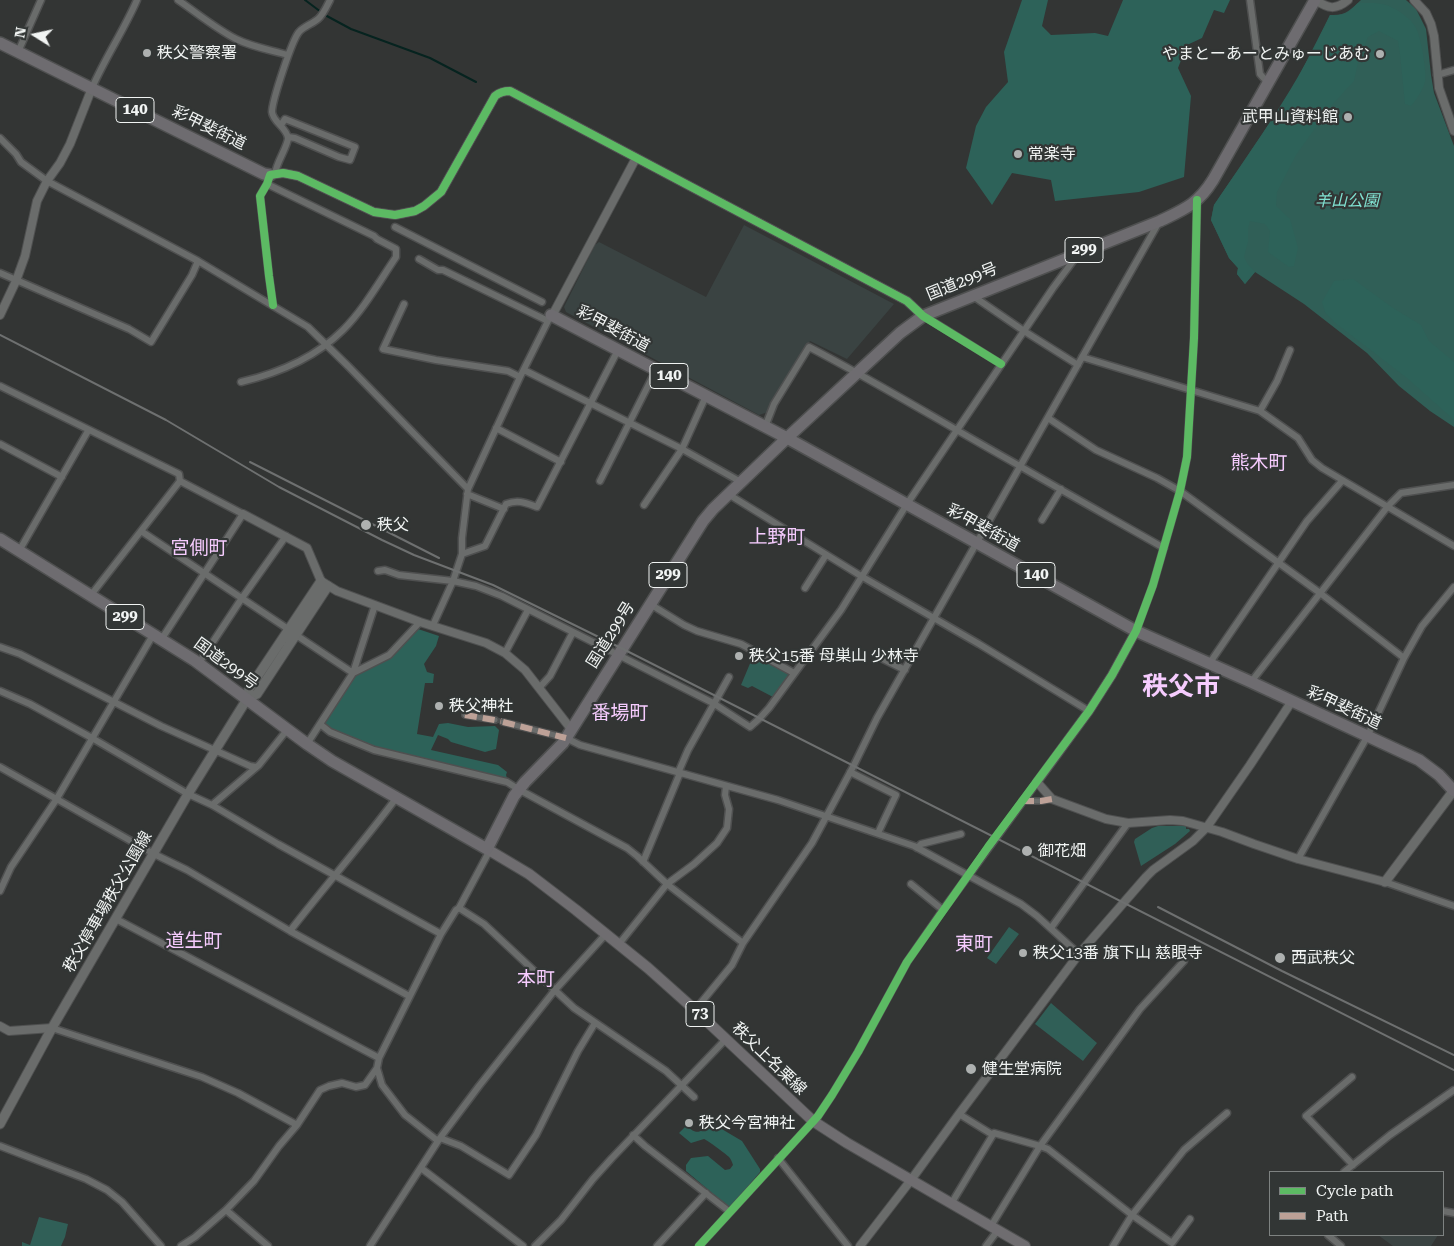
<!DOCTYPE html>
<meta charset="utf-8">
<style>
body{margin:0}
#map{position:relative;width:1454px;height:1246px;overflow:hidden;background:#333534;font-family:"Roboto Serif",serif}
canvas{display:block}
.legend{position:absolute;left:1269px;top:1171px;width:175px;height:65px;box-sizing:border-box;background:#323635;border:1px solid #7e8281;margin:0;padding:6px 9px;list-style:none;font-size:15px;color:#f1f4f3}
.legend li{display:flex;align-items:center;gap:10px;height:25px}
.legend b{width:25px;border:1px solid #7e8281}
.north{position:absolute;left:10px;top:10px;width:50px;height:50px;-webkit-text-stroke:4px #323635;paint-order:stroke;rotate:280deg;font-size:14px;font-weight:700;line-height:20px;text-align:center;color:#f1f4f3}
.north::after{content:'';display:block;margin:auto;width:18px;height:22px;background:#f1f4f3;clip-path:polygon(50% 0,100% 100%,50% 72%,0 100%)}
</style>
<div id="map">
<canvas width="1454" height="1246"></canvas>
<ul class="legend">
<li><b style="height:6px;background:#5cba63"></b>Cycle path</li>
<li><b style="height:6px;background:#bda197"></b>Path</li>
</ul>
<div class="north">N</div>
</div>
<script>
const context = document.querySelector('canvas').getContext('2d');
context.lineJoin = 'round';
function paint(path, color) { context.fillStyle = color; context.fill(path, 'evenodd'); }
function strokePath(path, color, width, dash) { context.strokeStyle = color; context.lineWidth = width; context.lineCap = dash ? 'butt' : 'round'; context.setLineDash(dash || []); context.stroke(path); }
function write(font, color, halo, rows, align = 'center') {
  context.font = font + ' "Roboto Serif","Noto Sans JP",serif'; context.lineWidth = 4.5; context.setLineDash([]); context.textBaseline = 'middle'; context.strokeStyle = halo; context.fillStyle = color; for (const [text, x, y, turn = 0] of rows) {
    context.save(); context.translate(x, y); context.rotate((+turn || 0) * Math.PI / 180); context.textAlign = isNaN(turn) ? turn : align; if (halo) context.strokeText(text, 0, 0); context.fillText(text, 0, 0); context.restore();
  }
}
paint(new Path2D(`
 M744,225L894,304L847,359L810,341L768,412L759,415L566,312L564,307L595,245L599,242L706,297Z
 M1378,1235H1438L1431,1246H1393Z`), '#3a4342');
paint(new Path2D(`
 M1361,0H1406L1416,9L1426,29L1431,75L1434,93L1454,146V427L1430,411L1399,386L1367,353L1304,304L1255,272L1245,284L1237,274L1238,268L1229,258L1211,220L1214,205L1277,112L1297,80L1330,15C1346,16 1350,10 1361,0Z
 M754,654L789,674L773,697L752,686L748,688L741,685Z
 M1158,826H1186V829H1189L1190,831L1175,844L1141,866L1134,842L1135,839L1152,828Z
 M1009,927L1019,934L996,964L987,958Z
 M1051,1003L1097,1043L1083,1061L1035,1024Z
 M39,1217L68,1224L65,1237L61,1246H22V1242L30,1245Z`), '#305f57');
paint(new Path2D(`
 M1022,0H1048L1042,26L1051,35L1095,33L1108,36L1123,0H1230L1224,13L1214,10L1202,38L1187,45L1178,68L1191,96L1184,177L1139,192L1055,201L1051,180L1012,173L992,205L966,168L976,126L986,107L1008,82L1004,52Z
 M1358,3C1368,3 1379,2 1389,6C1398,10 1412,19 1416,28C1421,38 1427,71 1425,82C1423,90 1416,100 1411,106L1405,104L1400,54L1398,41L1379,31L1368,37L1358,63L1354,81L1331,106L1296,155L1277,192L1276,206L1290,219L1298,248L1294,266L1289,267L1268,252L1270,231L1265,224L1250,221L1248,229V242L1244,257L1247,263L1255,272L1245,284L1237,274L1238,268L1229,258L1211,220L1214,205C1256,144 1299,83 1330,15C1345,16 1348,13 1358,3Z
 M1353,279L1393,308L1421,325L1429,341L1454,362V420L1407,378L1334,322L1325,312L1322,302L1334,281Z
 M418,629L439,636L436,646L424,664L427,672L434,674L433,683H425L417,734L433,737L439,724L448,723L468,727L495,726L499,730L496,749L485,752L451,742L448,739L438,735L431,750L498,765L507,772L506,775L507,778L376,748L341,734L326,725L325,720L358,672L390,657Z
 M710,1124L720,1128L742,1141L760,1169V1172L730,1208L686,1171V1165L691,1158L708,1156L725,1170L730,1169L733,1165C732,1162 731,1159 729,1157C726,1154 707,1140 704,1139L691,1143L679,1133L686,1126C698,1135 699,1133 710,1124Z`), '#2d6259');
strokePath(new Path2D(`
 M305,0L321,12
 M325,15L351,29L430,58L476,82`), '#06231f', 2);
strokePath(new Path2D(`
 M495,720L501,721`), '#505251', 5, [5, 2.5]);
const pedestrian = new Path2D(`
 M465,715L495,720
 M503,722L566,738
 M1022,801H1041L1052,799`);
const minor = new Path2D(`
 M178,0C197,13 215,28 236,39C252,47 271,50 288,55
 M1250,0L1260,74L1268,83
 M18,52L41,0
 M1437,75L1454,70
 M92,88C105,58 124,30 137,0
 M281,125L285,119L355,147L350,160L339,157L295,138L288,137
 M0,138L16,154L21,162L47,181L198,261L308,327L348,366L468,489
 M275,174C276,163 288,146 288,138C287,128 273,122 272,112C272,101 292,40 299,32C303,27 312,24 318,19C323,15 327,6 330,0
 M268,182L260,196L269,276L273,305
 M395,227L542,302
 M419,259L438,270H443L548,321
 M0,273L129,329L151,342L192,275L198,261
 M973,296L1024,331L1078,365
 M404,304L383,349L436,360L508,371L520,377
 M924,316L1001,364
 M1082,357L1260,411L1298,438L1312,460L1322,468L1454,546
 M524,370L682,449L741,482
 M241,382C279,373 315,358 343,330C364,309 379,282 396,257V249L377,239L374,236L267,184
 M0,386L179,474L180,481L243,514L161,640
 M1260,411L1277,381L1290,350
 M1048,418L1096,450L1157,478L1180,491L1320,593L1404,658
 M765,427L774,404L809,347C880,384 948,426 1018,465C1066,493 1115,520 1164,548
 M496,428L561,462
 M0,444L62,477
 M600,481L656,370
 M467,494L504,509
 M728,494L861,576L979,644L1089,711
 M644,505L682,449L706,396
 M1042,520L1061,489
 M141,531L288,629
 M19,551L88,431
 M462,554L485,546L506,504C518,499 526,503 537,507L618,350
 M378,571L385,570L399,575L453,581L476,586L502,596L713,703L750,727L759,719L769,708L841,610L907,504L1053,288L1076,257
 M805,588L826,555
 M91,595L180,481
 M650,604L684,625L697,631L741,644L794,673
 M433,625L453,581L462,554V538L468,489L520,377L551,315
 M1136,631L1153,585L1180,491L1187,457L1194,338L1197,200
 M296,635L353,673
 M0,647L20,654L161,726L250,766L256,767
 M505,653L528,610
 M881,658L905,670
 M199,663L242,598L286,536
 M1209,664L1307,521L1342,481
 M353,673L389,655L420,622
 M1251,682L1388,506L1401,493L1454,485
 M539,688L550,676L573,632
 M0,691L30,704L92,738L188,794L212,805L278,844L441,934
 M320,724L330,732L374,750L507,782L518,789L627,848L637,856L667,884L743,943
 M566,738L580,745L778,800L914,846L1021,904L1037,916L1079,954
 M307,744L353,673L375,605
 M0,767L154,854L187,870L290,931L409,996
 M850,772L896,795L878,833
 M678,773L688,750L729,677
 M212,805L259,765L287,730
 M917,848L921,844L961,834
 M1298,859L1367,737L1404,658L1422,626L1454,587
 M643,862L680,773
 M1385,882L1454,906
 M911,884L943,910
 M0,891L11,867L56,800L153,635
 M459,908L484,924L574,1008L666,1071L694,1097
 M116,919L379,1058
 M1051,928L1128,823
 M290,931C325,886 363,843 397,797
 M619,944L667,884L694,864L717,843L727,828L729,809L725,795L726,786
 M695,1010L732,965L743,943L812,843L853,767L877,718L1159,222
 M52,1028L202,1077L238,1093L297,1125
 M1352,1077L1306,1116L1353,1165
 M959,1114L993,1135
 M633,1135L645,1146L730,1212
 M440,1138L461,1146L509,1175L536,1135L578,1051L595,1023
 M438,1141L405,1115L382,1085L377,1068L379,1058L441,934L456,910L459,908L490,850
 M0,1146L86,1179L107,1190L122,1202L161,1246
 M778,1158L848,1246
 M421,1168L523,1246
 M1344,1172L1390,1135L1454,1090
 M951,1204L994,1133L1040,1146L1048,1149L1132,1215L1172,1243L1190,1219
 M226,1210L268,1246
 M1443,1211L1454,1213
 M991,1226L1040,1146L1140,1009L1184,961
 M1328,1235L1341,1246
 M181,1246L195,1237L226,1210L254,1181L279,1146L297,1125L320,1090L329,1086L342,1083L356,1087L365,1085L377,1068
 M370,1246L440,1138L479,1086L555,990L606,934
 M535,1246L561,1220L593,1179L612,1158L726,1039
 M657,1246L706,1193
 M699,1246L818,1116L832,1095L858,1052L907,962L943,910L1037,782
 M986,1246L998,1230
 M1113,1246L1132,1215L1184,1150L1227,1113`);
const tertiary = new Path2D(`
 M1315,0C1328,8 1335,11 1348,0
 M1414,0L1426,13L1431,24L1434,36L1439,88L1454,131
 M270,175L283,173L298,176L374,212L395,215L415,211L424,206L441,192L495,96C500,92 504,91 510,91L907,301L923,316
 M0,315L16,281L25,256L37,201L47,181L60,163L70,144L92,88
 M552,316L636,158
 M243,514L307,548L321,581L337,591L420,622L486,643L505,653L525,670L571,729
 M1136,631L1112,675L1089,711L1037,782L1052,799L1106,819L1128,823L1170,820L1183,821L1222,832L1254,844L1298,859L1385,882
 M0,1026L9,1031L52,1028
 M860,1246L911,1180L959,1114L1079,954L1146,877L1153,870L1193,841L1207,827L1250,765L1292,701`);
const secondary = new Path2D(`
 M247,699L257,694L328,586
 M1385,882L1454,790
 M0,1124L52,1028L188,794L247,699L249,689L321,581`);
const primary = new Path2D(`
 M487,849L529,874L576,910L648,968L695,1010L813,1121L847,1143L1025,1246`);
const trunk = new Path2D(`
 M0,43L264,174L270,175
 M551,315L787,438L1136,631L1251,682L1419,760L1439,775L1454,791
 M0,539L194,660L307,744L332,761L487,849L514,796L525,782L563,743L703,521L713,509L787,438L900,333L923,316L1160,221C1185,209 1198,204 1213,180L1315,0`);
strokePath(pedestrian, '#4f5050', 8);
strokePath(minor, '#4f5050', 9);
strokePath(tertiary, '#4f5050', 10);
strokePath(secondary, '#4f5050', 11);
strokePath(primary, '#4f5050', 12);
strokePath(trunk, '#4f5050', 14);
strokePath(pedestrian, '#6a6c6b', 5);
strokePath(minor, '#6a6c6b', 6);
strokePath(tertiary, '#6a6c6b', 8);
strokePath(secondary, '#6a6c6b', 9);
strokePath(primary, '#6f6d70', 10);
strokePath(trunk, '#6e6c70', 11);
strokePath(new Path2D(`
 M0,335L166,420L279,487L382,540L414,555L493,585L623,649L1454,1070
 M250,462L439,558
 M1158,907L1282,971L1454,1055`), '#6e7070', 2);
strokePath(new Path2D(`
 M465,715L501,721
 M503,722L566,738
 M1022,801H1041L1052,799`), '#bda197', 6, [12, 6]);
strokePath(new Path2D(`
 M273,305L269,276L260,196L267,184L270,175L283,173L298,176L374,212L395,215L415,211L424,206L441,192L495,96C500,92 504,91 510,91L907,301L923,316L1001,364
 M699,1246L818,1116L832,1095L858,1052L907,962L988,847L1089,711L1112,675L1136,631L1153,585L1180,491L1187,457L1194,338L1197,200`), '#5cba63', 8);
for (const [x, y, r, color] of [
 [147,53,5,"#aeb1b0"],
 [1380,54,5,"#aeb1b0"],
 [1348,117,5,"#aeb1b0"],
 [1018,154,5,"#aeb1b0"],
 [366,525,6,"#aeb1b0"],
 [739,656,5,"#aeb1b0"],
 [439,706,5,"#aeb1b0"],
 [1027,851,6,"#aeb1b0"],
 [1023,953,5,"#aeb1b0"],
 [1280,958,6,"#aeb1b0"],
 [971,1069,6,"#aeb1b0"],
 [689,1123,5,"#aeb1b0"]
]) { const dot = new Path2D(); dot.arc(x, y, r, 0, 2 * Math.PI); context.fillStyle = color; context.fill(dot); strokePath(dot, '#323635', 2); }
for (const [x, y, w] of [
 [135,110,38],
 [1084,250,38],
 [669,376,38],
 [668,575,38],
 [1036,575,38],
 [125,617,38],
 [700,1014,28]
]) { const box = new Path2D(); box.roundRect(x - w / 2, y - 12.5, w, 25, 4); context.fillStyle = '#323635'; context.fill(box); strokePath(box, '#f1f4f3', 1); }
write('bold 15px', '#f1f4f3', null, [
 ["140",135,110],
 ["299",1084,250],
 ["140",669,376],
 ["299",668,575],
 ["140",1036,575],
 ["299",125,617],
 ["73",700,1014]
]);
write('16px', '#f1f4f3', '#323635', [
 ["秩父警察署",157,53],
 ["やまとーあーとみゅーじあむ",1370,54,"right"],
 ["武甲山資料館",1338,117,"right"],
 ["常楽寺",1028,154],
 ["秩父",377,525],
 ["秩父15番 母巣山 少林寺",749,656],
 ["秩父神社",449,706],
 ["御花畑",1038,851],
 ["秩父13番 旗下山 慈眼寺",1033,953],
 ["西武秩父",1291,958],
 ["健生堂病院",982,1069],
 ["秩父今宮神社",699,1123]
], 'left');
write('16px', '#f1f4f3', '#323635', [
 ["彩甲斐街道",209,128,26],
 ["国道299号",962,282,-22],
 ["彩甲斐街道",613,329,28],
 ["彩甲斐街道",983,528,29],
 ["国道299号",611,635,-58],
 ["国道299号",226,664,36],
 ["彩甲斐街道",1344,708,25],
 ["秩父停車場秩父公園線",108,902,-60],
 ["秩父上名栗線",769,1059,44]
]);
write('italic 16px', '#80e1d1', '#323635', [
 ["羊山公園",1347,201]
]);
write('19px', '#f6ccfe', '#323635', [
 ["熊木町",1259,463],
 ["上野町",777,537],
 ["宮側町",199,548],
 ["番場町",620,713],
 ["道生町",194,941],
 ["東町",974,944],
 ["本町",536,979]
]);
write('bold 26px', '#f6ccfe', '#323635', [
 ["秩父市",1181,687]
]);
</script>
